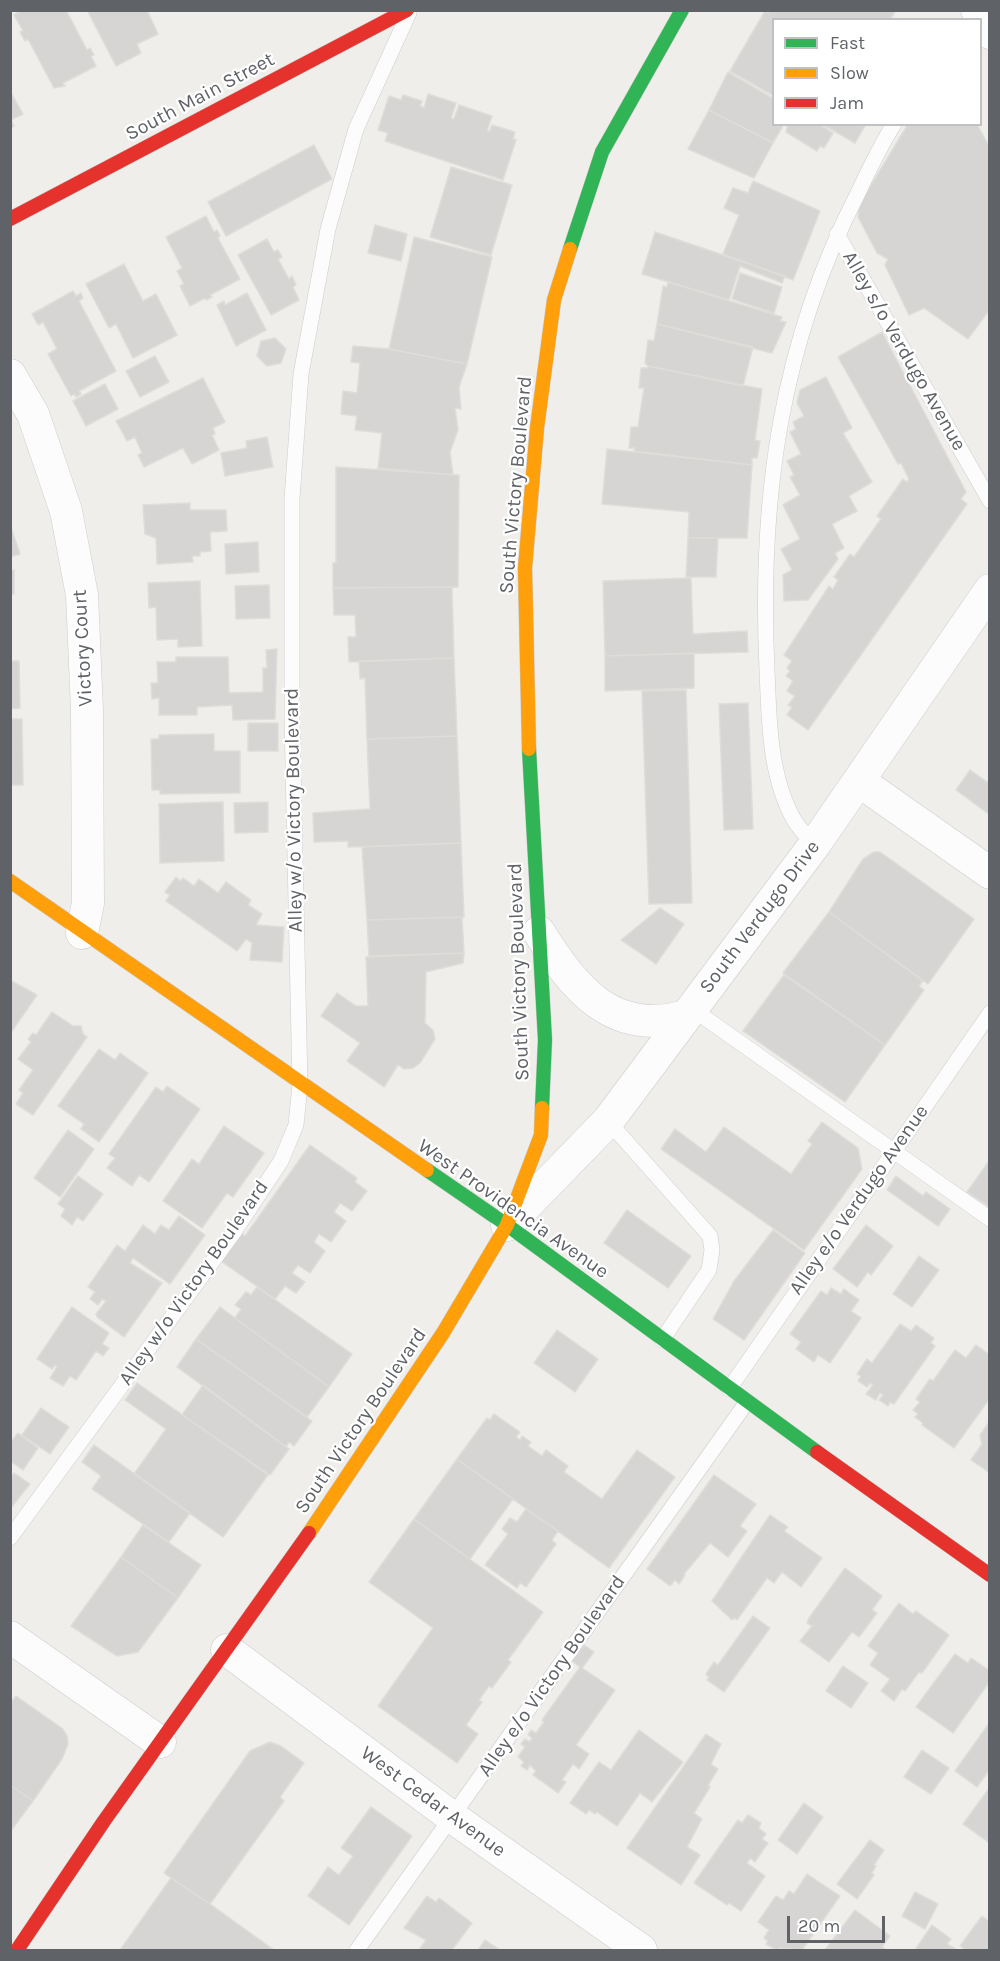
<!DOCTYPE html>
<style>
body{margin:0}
#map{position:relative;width:1000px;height:1961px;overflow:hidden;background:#efeeea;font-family:Karla,sans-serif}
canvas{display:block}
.frame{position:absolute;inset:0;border:12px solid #5f6368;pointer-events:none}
.legend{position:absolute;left:772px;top:18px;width:210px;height:108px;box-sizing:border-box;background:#fff;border:2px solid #bfc1c3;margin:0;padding:8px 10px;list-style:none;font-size:18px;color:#5f6368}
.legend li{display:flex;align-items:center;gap:12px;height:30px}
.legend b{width:30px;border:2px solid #bfc1c3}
.scale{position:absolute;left:787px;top:1916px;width:98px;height:27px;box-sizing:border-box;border:3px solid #5f6368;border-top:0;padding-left:8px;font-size:18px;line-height:21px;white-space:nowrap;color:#5f6368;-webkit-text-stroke:4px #fff;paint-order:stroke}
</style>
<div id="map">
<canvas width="1000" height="1961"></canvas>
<div class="frame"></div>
<ul class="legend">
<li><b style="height:8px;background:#30b455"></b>Fast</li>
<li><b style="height:8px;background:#ff9f0a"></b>Slow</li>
<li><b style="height:8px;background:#e5322d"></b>Jam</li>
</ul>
<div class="scale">20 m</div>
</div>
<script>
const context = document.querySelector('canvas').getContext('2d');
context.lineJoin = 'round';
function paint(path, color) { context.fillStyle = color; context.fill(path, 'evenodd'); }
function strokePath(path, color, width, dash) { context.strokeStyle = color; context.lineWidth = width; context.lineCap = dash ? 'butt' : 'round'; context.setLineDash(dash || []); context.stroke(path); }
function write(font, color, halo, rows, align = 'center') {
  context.font = font + ' Karla,sans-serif'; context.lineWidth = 4.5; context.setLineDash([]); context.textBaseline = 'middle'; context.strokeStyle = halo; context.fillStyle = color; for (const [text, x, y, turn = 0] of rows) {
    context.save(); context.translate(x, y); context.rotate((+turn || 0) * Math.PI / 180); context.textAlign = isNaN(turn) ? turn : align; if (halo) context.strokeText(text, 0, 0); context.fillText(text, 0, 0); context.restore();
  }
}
const building = new Path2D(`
 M22,10H66L87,50L90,48L94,55L91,56L96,66L63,83L65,86L54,88L28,39L25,41L20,32L23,31L14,15Z
 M87,10H147L158,34L137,44L141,53L116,66Z
 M770,10H896L890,20H774V96L730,71L765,11L768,13Z
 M728,72L774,99V124H784L773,143L709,110Z
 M10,91L23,114L11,120L14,126L10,129Z
 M428,94L456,103L451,118L454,119L459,105L492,116L487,131H490L492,125L515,132L513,139L516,140L503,180L385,141L388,133L378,130L389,96L401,100L403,95L422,101L420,106L424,108Z
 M709,110L773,143L754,178L688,149Z
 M788,124H819L833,133L824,148L820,146L817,151L786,132Z
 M822,124H866L855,143Z
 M908,124H977L990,148V309L968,339L924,308L909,315L885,265L888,259L877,253L858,217L859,205Z
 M314,145L332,179L226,236L208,202Z
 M451,167L512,185L491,255L430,237Z
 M753,181L820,211L793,280L723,254L739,215L724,208L733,188L748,193Z
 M206,216L214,232L217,230L220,236L218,238L240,279L210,295L212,297L206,300L205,298L190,306L180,286L184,284L177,271L182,268L166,237Z
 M375,225L407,234L401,261L368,253Z
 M655,232L785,276L782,283L740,266L729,300L642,274Z
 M414,237L492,257L467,364L389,349Z
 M267,239L274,252L278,250L282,257L278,259L289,279L292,276L296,285L293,287L299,300L271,315L238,255Z
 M124,264L143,301L156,294L177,335L133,358L116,324L109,328L86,284Z
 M740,273L782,287L774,313L732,299Z
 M668,282L782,317L780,321L786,322L772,353L657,324L663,286L667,287Z
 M73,291L76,296L81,293L83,298L79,301L116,371L79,391L81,394L76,397L74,394L71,396L48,354L57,349L43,322L38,325L32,314Z
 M247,293L266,330L236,346L217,305L224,301L225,305Z
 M657,324L753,347L743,386L648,366L645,363L648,340L654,341Z
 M882,332L966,492L961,499L967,504L808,730L787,715L792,707L788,705L795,696L787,691L793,681L786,676L790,671L787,668L792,661L784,655L829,586L833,589L838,580L834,577L850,554L854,557L881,519L877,516L903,479L907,482L909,479L901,463L898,464L838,357Z
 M275,338L286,349L281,363L267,366L257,356L261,341Z
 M353,346L389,349L467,364L459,387L461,409L455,408L458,430L450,452L453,475L378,468L382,433L355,430L357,416L341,414L343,391L357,393L360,363L351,362Z
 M155,356L169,382L140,397L126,371Z
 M648,366L762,389L755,440L760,441L757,458H752V465L634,451L635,448H629L631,427H638L644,388H639L641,368H648Z
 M826,377L852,428L843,433L872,482L849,496L857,511L832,524L844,548L835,553L838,559L808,600L784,601L783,575L792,570L781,549L800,539L783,505L800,495L790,477L794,475L787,461L801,454L790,432L796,429L793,422L804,416L797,403L800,390Z
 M203,378L225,422L213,428L215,434L212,435L219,450L192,464L183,448L144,467L138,455L142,453L135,437L127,441L116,421Z
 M105,384L118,409L86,426L73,401Z
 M267,437L273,467L225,476L221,453L247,448L246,441Z
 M607,449L752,465L747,538H688L689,512L602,504Z
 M336,467L459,475L458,587L333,588V563H336Z
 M190,503V510H226L227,531L210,532L211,551L200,552V556H192L193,562L157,564L156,538L145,534L143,505Z
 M10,524L20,554L10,557Z
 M688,538H718L716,577H686Z
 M258,542L259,572L226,574L225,544Z
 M10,570H14V594H10Z
 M691,578L693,634L747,631L748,652L605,656L603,581Z
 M200,581L202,646L178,647V639L157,640L156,607L149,608L148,583Z
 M269,585L270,618L236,619L235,586Z
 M452,587L454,658L349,662L348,637H356L355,615H334L333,588Z
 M277,649L275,719L233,720L232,705L197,707V715H159V698L152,699L151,683H158L157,662H176V657H228L229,693L263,692V668H267L266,650Z
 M694,653V688L605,691V656Z
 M454,658L457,736L367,739L365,678L360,679L359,661Z
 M10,661H19L20,708L10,709Z
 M686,690L692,903L649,904L642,691Z
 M748,703L753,829L724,830L719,704Z
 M10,719H22L23,785H10Z
 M248,723H278V751H248Z
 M214,734V751H240V793L160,794V790H152L151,739H159V735Z
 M457,736L461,843L348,847V841L314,842L313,813L370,809L367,739Z
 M970,770L987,782L990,779V815L956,790Z
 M223,802L224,861L160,863L159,804Z
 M268,802V832L235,833L234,803Z
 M461,843L464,917L367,920L362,847Z
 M874,852H880L974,919L928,984L829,912L863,859Z
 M176,877L180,881L183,878L194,886L199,879L218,893L226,882L251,900L248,905L262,914L256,925L284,927L282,962L250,960L252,943L246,939L237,951L166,901L170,895L165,892Z
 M660,908L684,924L656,964L621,940Z
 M829,912L923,981L919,986L924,990L885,1045L783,973Z
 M462,917L464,953L369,956L367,920Z
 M464,953L463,963L426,972L425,1023L433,1030L435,1039L420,1063L413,1068L404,1069L398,1065L384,1087L347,1061L360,1043L321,1016L337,993L356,1006H368L366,957Z
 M784,975L885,1045L845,1102L743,1031Z
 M10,980L37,995L10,1034Z
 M52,1012L73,1026H81L83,1034L87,1037L33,1115L16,1104L23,1093L19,1090L33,1070L18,1059L31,1042L28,1039L33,1033L36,1035Z
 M99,1049L115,1060L120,1053L148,1073L99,1142L81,1129L84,1124L58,1106Z
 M167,1086L200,1109L149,1182L139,1175L132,1186L107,1168L115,1158L109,1154L156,1087L163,1092Z
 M822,1122L858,1148L862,1169L804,1250L661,1149L675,1129L706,1152L724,1127L791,1174L812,1144L808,1141Z
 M224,1126L264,1153L233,1197L227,1193L202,1228L163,1201L192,1159L199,1164Z
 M68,1130L94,1149L60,1197L34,1178Z
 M310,1145L357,1178L355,1182L367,1191L352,1211L340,1203L334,1212L346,1221L331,1242L319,1234L314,1242L325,1251L310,1273L298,1265L292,1273L305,1282L296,1293L285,1286L275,1299L218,1259L238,1230L245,1236Z
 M989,1161H990V1207L967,1192Z
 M78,1176L103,1194L83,1221L77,1217L72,1225L61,1216L65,1209L58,1204Z
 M896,1176L923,1196L926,1192L950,1209L938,1226L887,1190Z
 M627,1210L691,1256L668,1288L604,1243Z
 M179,1216L205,1235L170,1284L133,1258L130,1263L162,1283L124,1337L97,1317L96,1314L106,1301L102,1299L98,1305L90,1299L95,1292L88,1287L117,1245L125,1251L143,1225L155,1234L161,1225L169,1230Z
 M866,1225L893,1246L871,1275L868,1272L857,1287L833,1269Z
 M773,1230L805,1253L744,1340L713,1319L734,1281Z
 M919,1256L939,1270L912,1307L893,1294Z
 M257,1287L352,1354L329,1387L235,1318L241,1309L235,1305L246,1292L251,1295Z
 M831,1288L841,1294L844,1289L859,1300L851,1311L861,1318L830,1363L818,1355L814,1362L796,1349L801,1342L790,1334L821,1291L827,1295Z
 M72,1307L109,1333L102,1344L109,1348L103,1356L96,1351L76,1380L70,1376L63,1386L50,1378L57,1367L55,1365L52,1369L37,1359Z
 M220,1307L329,1387L307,1417L196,1339Z
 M900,1324L911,1331L916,1325L934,1338L931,1343L935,1346L894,1404L890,1402L888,1406L879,1400L883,1395L880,1393L876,1400L866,1394L873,1385L870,1383L867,1387L858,1381L861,1376L857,1374L867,1359L872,1363Z
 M557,1330L598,1359L575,1392L534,1363Z
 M196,1339L312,1421L294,1446L289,1442L286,1447L177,1367Z
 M976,1345L990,1355V1398L954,1448L922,1425L923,1423L915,1417L918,1414L913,1410L920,1402L916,1399L930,1379L933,1381L955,1350L966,1358Z
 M137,1383L268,1475L223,1537L134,1474L166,1429L125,1400Z
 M203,1385L289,1449L270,1475L182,1415Z
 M41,1408L69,1427L50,1454L22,1435Z
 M494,1414L520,1432L516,1437L520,1440L522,1436L531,1442L528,1446L542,1456L546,1450L568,1466L564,1472L602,1499L637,1450L675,1477L609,1568L457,1459L487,1418L490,1420Z
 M990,1421V1473L971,1460L982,1444L980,1435Z
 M18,1433L38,1448L23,1470L10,1461V1443Z
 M94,1445L190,1513L169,1542L92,1489L101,1476L82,1462Z
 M457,1459L513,1499L470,1559L414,1519Z
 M14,1473L30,1484L10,1509V1479Z
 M714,1475L756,1504L740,1526L747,1531L728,1557L710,1543L684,1574L685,1575L679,1584L675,1580L670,1586L647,1569Z
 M526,1509L558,1531L552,1540L556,1544L526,1587L520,1583L517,1588L485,1565L508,1534L502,1529L510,1518L517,1522Z
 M770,1515L788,1527L784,1531L822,1558L801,1587L782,1572L774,1583L767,1578L737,1620L734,1618L732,1620L712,1601Z
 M414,1519L543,1612L508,1660L511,1662L492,1688L489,1686L479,1700L482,1702L466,1725L478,1734L457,1763L378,1706L433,1628L369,1582Z
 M143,1525L201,1565L178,1598L121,1557Z
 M121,1557L178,1598L138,1652L117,1656L71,1626Z
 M845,1568L882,1596L872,1610L877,1613L859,1637L852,1632L829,1662L800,1641L812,1626L807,1623L809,1618Z
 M899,1603L913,1614L916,1611L949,1635L922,1673L919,1672L905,1691L902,1689L894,1701L881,1691L890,1679L870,1665L878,1653L868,1646Z
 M753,1616L770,1628L724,1692L707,1680L709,1677L706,1674L714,1662L718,1665Z
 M584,1645L594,1652L582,1668L615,1690L576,1745L589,1754L579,1769L573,1764L562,1780L566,1782L558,1793L533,1775L536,1771L530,1765L527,1770L521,1766L524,1762L518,1757L525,1747L521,1744L525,1739L530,1742L532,1738L528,1735L531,1730L536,1733L544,1722L542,1720L580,1667L572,1661Z
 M955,1654L968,1663L971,1658L990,1671V1681L953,1733L916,1707Z
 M843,1666L868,1683L851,1708L826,1691Z
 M16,1696L63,1729L67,1736L68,1744L62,1759L33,1801L10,1785V1703Z
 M990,1722V1769L977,1787L955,1771Z
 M639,1730L683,1762L652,1802L640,1793L617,1826L597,1812L595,1814L589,1810L586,1814L570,1803L599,1762L611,1770Z
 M706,1734L721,1744L711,1764L718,1769L710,1782L708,1786L710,1787L694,1813L702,1819L687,1847L700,1855L681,1885L627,1848Z
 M270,1742L281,1746L304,1763L280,1797L284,1801L210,1904L164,1873L250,1751Z
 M922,1750L949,1768L931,1794L904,1777Z
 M10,1785L33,1801L10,1832Z
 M990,1787V1839L988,1842L963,1824Z
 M804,1803L823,1817L797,1854L778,1840Z
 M371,1807L412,1836L349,1925L308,1896L328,1867L339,1875L353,1856L341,1848Z
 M748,1815L761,1823L759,1828L766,1834L762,1839L768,1843L755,1862L750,1858L747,1863L765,1876L741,1911L729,1903L727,1905L694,1883L738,1820L742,1823Z
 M870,1840L884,1850L874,1865L876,1866L872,1873L874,1875L857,1899L837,1884Z
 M807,1874L840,1896L802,1950L779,1948L776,1950L766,1944L768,1941L764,1938L769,1930L758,1922L776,1896L783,1900L789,1891L794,1894Z
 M171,1878L210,1904L274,1950H120Z
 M915,1892L938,1904L925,1929L902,1916Z
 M427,1896L436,1902L439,1898L472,1923L452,1950H419L426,1940L404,1928Z
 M855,1910L890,1936L882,1947L886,1950H825Z
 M982,1916L990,1922V1950H966L960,1946Z
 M932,1925L951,1939L947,1944L957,1950H915Z
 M485,1940L500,1950H478Z`);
paint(building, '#d6d5d3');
strokePath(building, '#deddd9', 1.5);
const lane = new Path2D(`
 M837,234L990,501
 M815,844C808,837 799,829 794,820C769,775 769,719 767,669C759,500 780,345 858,193C869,170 880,146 894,124
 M691,1008L990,1219
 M608,1121L710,1236L712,1250L709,1270L662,1340
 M729,1389L990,1013
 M10,1538L234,1232L281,1161L296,1125L300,1085L292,719V499L301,374L328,229L356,129L409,13
 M357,1950L747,1402`);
const street = new Path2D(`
 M977,10L990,33
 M10,375L33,414L66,511L82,595L87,710L88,903L82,933
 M859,781L990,873
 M539,932C574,988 612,1037 686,1016
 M507,1225L608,1121L815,844L990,590
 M10,1637L160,1742
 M227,1650L452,1817L641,1950`);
const fast = new Path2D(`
 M570,249L602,152L682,10
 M529,749L545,1040L542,1108
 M427,1170L507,1225L817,1452`);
const slow = new Path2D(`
 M529,749L525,568L537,428L554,300L570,249
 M10,881L427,1170
 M309,1533L443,1333L507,1225L541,1135L542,1108`);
const jam = new Path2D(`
 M10,219L407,10
 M817,1452L990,1575
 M17,1950L104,1821L309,1533`);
strokePath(lane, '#cbcccc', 16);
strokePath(street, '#cbcccc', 33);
strokePath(fast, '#cacacb', 15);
strokePath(slow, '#cacacb', 15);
strokePath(jam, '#cacacb', 15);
strokePath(lane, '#fdfcfc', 15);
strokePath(street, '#fdfcfc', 32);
strokePath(fast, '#30b455', 14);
strokePath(slow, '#ff9f0a', 14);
strokePath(jam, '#e5322d', 14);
write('20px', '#5f6368', '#fff', [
 ["South Main Street",200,97,-28],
 ["Alley s/o Verdugo Avenue",904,351,60],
 ["South Victory Boulevard",516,485,-85],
 ["Victory Court",83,648,-93],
 ["Alley w/o Victory Boulevard",294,810,-91],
 ["South Verdugo Drive",760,917,-53],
 ["South Victory Boulevard",519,972,-92],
 ["Alley e/o Verdugo Avenue",859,1200,-55],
 ["West Providencia Avenue",513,1209,35],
 ["Alley w/o Victory Boulevard",194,1283,-55],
 ["South Victory Boulevard",361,1421,-56],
 ["Alley e/o Victory Boulevard",552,1676,-55],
 ["West Cedar Avenue",433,1802,36]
]);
</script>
